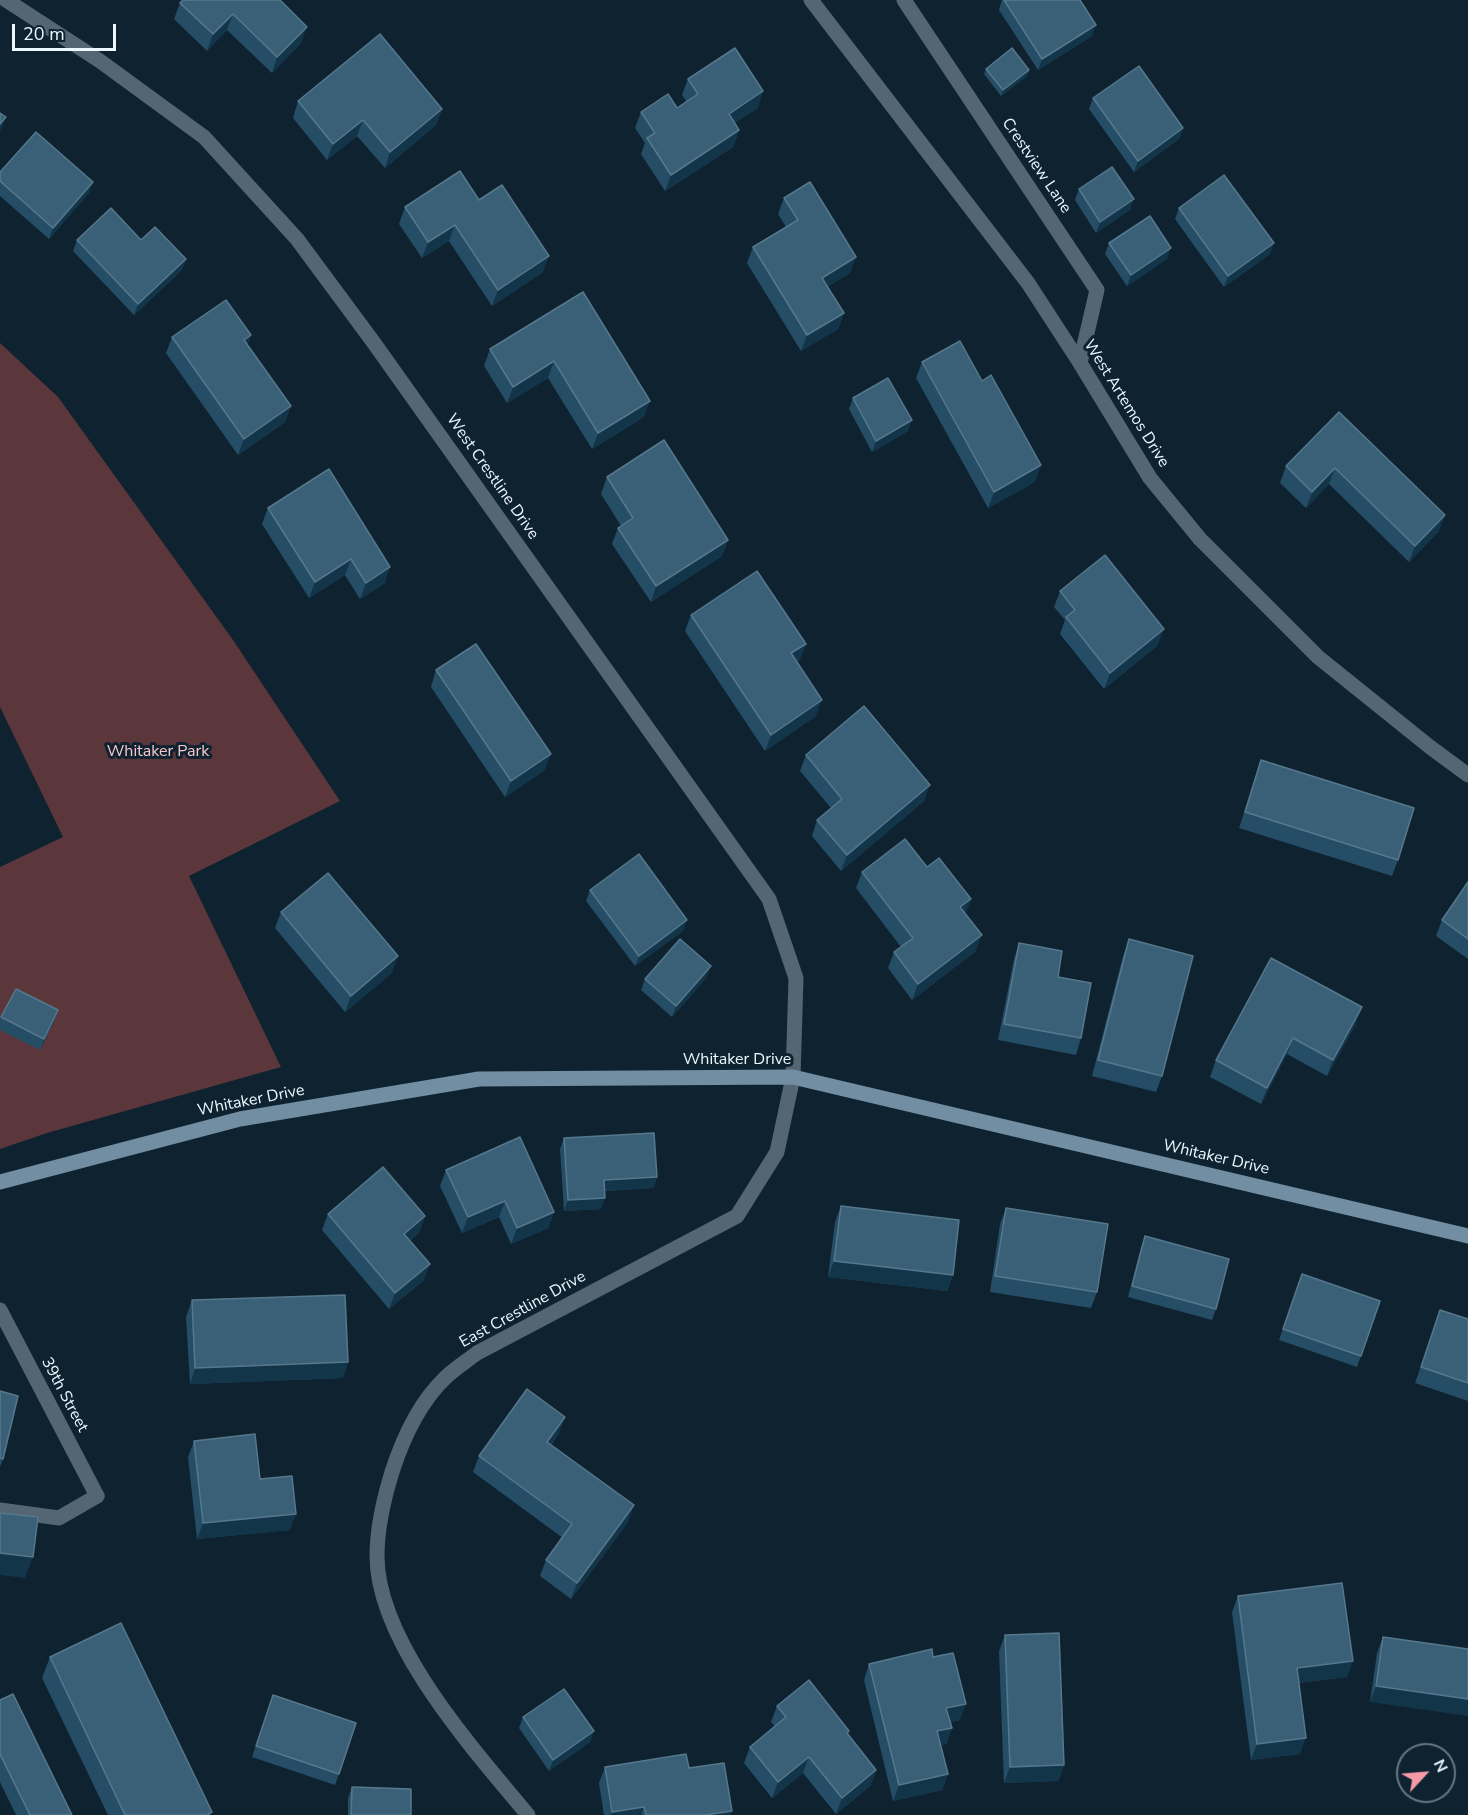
<!DOCTYPE html>
<style>
body{margin:0}
#map{position:relative;width:1468px;height:1815px;overflow:hidden;background:#0e2230;font-family:"Nunito Sans",sans-serif}
canvas{display:block}
.north{position:absolute;left:1396px;top:1743px;width:60px;height:60px;box-sizing:border-box;background:#0e2230;border:2px solid #677782;border-radius:50%;rotate:64deg;font-size:16px;font-weight:700;line-height:24px;text-align:center;color:#ecf7fe}
.north::after{content:'';display:block;margin:auto;width:21px;height:27px;background:#f49aa4;clip-path:polygon(50% 0,100% 100%,50% 72%,0 100%)}
.scale{position:absolute;left:12px;top:24px;width:104px;height:27px;box-sizing:border-box;border:3px solid #ecf7fe;border-top:0;padding-left:8px;font-size:18px;line-height:21px;white-space:nowrap;color:#ecf7fe;-webkit-text-stroke:4px #0e2230;paint-order:stroke}
</style>
<div id="map">
<canvas width="1468" height="1815"></canvas>
<div class="north">N</div>
<div class="scale">20 m</div>
</div>
<script>
const context = document.querySelector('canvas').getContext('2d');
context.lineJoin = 'round';
function paint(path, color) { context.fillStyle = color; context.fill(path, 'evenodd'); }
function strokePath(path, color, width, dash) { context.strokeStyle = color; context.lineWidth = width; context.lineCap = dash ? 'butt' : 'round'; context.setLineDash(dash || []); context.stroke(path); }
function write(font, color, halo, rows, align = 'center') {
  context.font = font + ' "Nunito Sans",sans-serif'; context.lineWidth = 6; context.setLineDash([]); context.textBaseline = 'middle'; context.strokeStyle = halo; context.fillStyle = color; for (const [text, x, y, turn = 0] of rows) {
    context.save(); context.translate(x, y); context.rotate((+turn || 0) * Math.PI / 180); context.textAlign = isNaN(turn) ? turn : align; if (halo) context.strokeText(text, 0, 0); context.fillText(text, 0, 0); context.restore();
  }
}
paint(new Path2D(`
 M0,343L58,397L233,640L340,801L189,876L281,1067L47,1133L0,1149V867L63,837L0,707Z`), '#5b373b');
strokePath(new Path2D(`
 M0,1510L59,1518L97,1496`), '#546672', 15);
strokePath(new Path2D(`
 M6,0L100,61L204,137L297,239L374,343L769,899L796,978L793,1077L777,1152L737,1216L477,1353C467,1361 455,1368 445,1378C419,1403 403,1438 392,1472C384,1498 377,1529 377,1556C377,1643 475,1751 528,1815
 M811,0L1028,283L1080,363L1150,478L1200,539L1318,657L1430,747L1468,775
 M904,0L1097,290L1080,363
 M0,1310L97,1496`), '#546672', 15);
strokePath(new Path2D(`
 M0,1182L240,1119L479,1079L793,1077L1468,1236`), '#718ea2', 15);
paint(new Path2D(`
 M1002,0H1080L1092,36L1038,70L999,10Z
 M282,2L301,43L272,73L227,30L207,51L174,19L180,3Z
 M986,69L1029,70L1027,76L1001,96L984,74Z
 M688,79L758,108L734,123L739,130L733,147L665,191L641,154L645,143L635,128L641,112L677,108L686,101L682,95Z
 M1093,98L1183,128L1179,139L1134,172L1089,109Z
 M298,101L442,109L436,125L385,168L357,136L327,160L293,118Z
 M0,172L89,193L49,239L0,196Z
 M1079,189L1130,210L1096,233L1075,200Z
 M784,198L850,273L827,287L844,313L838,329L801,351L747,263L753,247L786,227L778,214Z
 M479,200L543,272L492,306L449,241L422,258L399,224L405,207Z
 M1179,208L1270,254L1224,287L1175,219Z
 M77,240H141L186,259L182,270L134,315L73,251Z
 M1109,243L1167,259L1127,286L1105,254Z
 M583,292L644,417L592,449L548,378L507,403L484,366L490,349Z
 M251,335L247,344L291,406L285,422L238,455L166,353L172,337Z
 M922,362L1035,482L988,508L916,378Z
 M853,398L908,431L872,452L849,409Z
 M1339,412L1439,531L1409,562L1329,484L1306,508L1280,483L1286,466Z
 M329,469L385,583L360,599L345,575L309,598L262,524L268,508Z
 M607,477L728,540L722,556L651,602L612,544L618,528L621,526L601,494Z
 M1060,591L1158,645L1104,689L1060,634L1065,620L1054,607Z
 M691,615L800,660L797,662L816,716L765,751L685,631Z
 M436,670L545,770L505,797L431,687Z
 M806,755L924,801L841,871L812,836L817,820L831,808L800,771Z
 M1261,760L1398,860L1392,876L1239,828Z
 M927,867L971,899L965,914L976,951L912,1000L888,968L894,952L901,947L856,888L862,872Z
 M1468,882V959L1436,936L1442,920Z
 M590,890L683,931L635,966L586,901Z
 M281,912L392,973L345,1012L275,928Z
 M1129,939L1162,1076L1156,1092L1092,1076L1123,956Z
 M1019,943L1058,977L1081,1038L1076,1055L998,1040L1014,959Z
 M1271,958L1356,1024L1327,1076L1287,1054L1261,1104L1210,1077L1216,1060Z
 M707,977L672,1017L641,990L645,979Z
 M58,1010L54,1021L40,1050L0,1030V1022L1,1017Z
 M564,1138L657,1177L653,1188L605,1191L601,1209L564,1211L560,1149Z
 M446,1170L554,1212L548,1228L511,1244L499,1217L462,1233L440,1186Z
 M841,1206L953,1275L947,1291L828,1277L835,1222Z
 M1006,1208L1097,1292L1091,1308L990,1292L1000,1224Z
 M328,1214L425,1216L419,1233L410,1241L424,1280L389,1309L322,1230Z
 M1145,1236L1216,1309L1212,1320L1128,1297L1141,1247Z
 M1302,1274L1380,1301L1357,1367L1279,1340Z
 M192,1300L348,1362L343,1378L190,1384L186,1317Z
 M1468,1319V1401L1415,1383L1435,1326Z
 M0,1391L3,1459L0,1467Z
 M559,1433L551,1445L628,1522L571,1599L540,1576L546,1560L563,1538L473,1472L479,1456Z
 M194,1441L260,1479L290,1530L197,1539L188,1457Z
 M1238,1596L1347,1677L1299,1683L1300,1754L1251,1760L1232,1612Z
 M1005,1635L1064,1765L1058,1781L1004,1783L999,1651Z
 M1383,1637L1468,1649L1370,1702L1377,1653Z
 M50,1657L211,1815H108L42,1678Z
 M869,1664L960,1720L950,1722L952,1728L946,1744L941,1745L948,1774L942,1790L893,1801L864,1680Z
 M273,1695L339,1774L335,1785L252,1757Z
 M0,1700L72,1815H16L0,1782Z
 M777,1706L848,1735L876,1770L870,1786L836,1814L803,1773L772,1798L744,1763L750,1747L775,1726L771,1722Z
 M523,1717L590,1742L549,1771L519,1728Z
 M605,1767L689,1768L732,1811L730,1815H604L599,1783Z
 M352,1787L411,1815H348V1798Z`), '#254e66');
paint(new Path2D(`
 M233,14L227,30L207,51L213,34Z
 M1096,25L1092,36L1038,70L1042,59Z
 M307,27L301,43L272,73L277,57Z
 M1029,70L1027,76L1001,96L1003,90Z
 M763,91L758,108L723,131L729,114Z
 M442,109L436,125L385,168L390,152Z
 M6,117L0,132V124Z
 M363,120L357,136L327,160L333,144Z
 M1183,128L1179,139L1134,172L1138,161Z
 M739,130L733,147L665,191L671,175Z
 M93,182L89,193L49,239L53,228Z
 M1134,199L1130,210L1096,233L1100,222Z
 M455,225L449,241L422,258L428,242Z
 M1274,243L1270,254L1224,287L1228,276Z
 M1171,248L1167,259L1127,286L1131,275Z
 M549,256L543,272L492,306L498,290Z
 M856,257L850,273L816,294L822,278Z
 M186,259L182,270L134,315L138,304Z
 M844,313L838,329L801,351L807,335Z
 M251,335L245,351L244,340Z
 M554,361L548,378L507,403L513,387Z
 M650,401L644,417L592,449L598,433Z
 M291,406L285,422L238,455L244,439Z
 M912,420L908,431L872,452L876,441Z
 M1041,465L1035,482L988,508L994,492Z
 M1335,468L1329,484L1306,508L1312,492Z
 M1445,515L1439,531L1409,562L1415,546Z
 M728,540L722,556L651,602L656,586Z
 M351,559L345,575L309,598L315,582Z
 M390,567L385,583L360,599L366,583Z
 M1164,629L1158,645L1104,689L1110,673Z
 M806,644L800,660L785,670L791,653Z
 M822,700L816,716L765,751L771,735Z
 M551,754L545,770L505,797L511,781Z
 M930,785L924,801L841,871L847,855Z
 M971,899L965,915L960,907Z
 M687,920L683,931L635,966L639,956Z
 M982,935L976,951L912,1000L918,984Z
 M398,956L392,973L345,1012L351,996Z
 M711,966L707,977L672,1017L676,1006Z
 M1362,1007L1356,1024L1327,1076L1333,1060Z
 M58,1010L54,1021L40,1050L44,1039Z
 M1293,1038L1287,1054L1261,1104L1267,1088Z
 M657,1177L653,1188L600,1191L604,1180Z
 M605,1198L601,1209L564,1211L568,1200Z
 M505,1201L499,1217L462,1233L468,1217Z
 M554,1212L548,1228L511,1244L517,1228Z
 M425,1216L419,1233L399,1250L404,1234Z
 M834,1261L953,1275L947,1291L828,1277Z
 M430,1264L424,1280L389,1309L395,1293Z
 M348,1362L343,1378L190,1384L195,1368Z
 M565,1417L559,1433L541,1458L547,1442Z
 M634,1505L628,1522L571,1599L577,1583Z
 M296,1514L290,1530L197,1539L203,1523Z
 M0,1553L33,1557L25,1578L0,1575Z
 M1353,1661L1347,1677L1291,1684L1297,1668Z
 M1376,1686L1468,1699V1716L1370,1702Z
 M966,1704L960,1720L941,1724L946,1708Z
 M952,1728L946,1744L931,1748L937,1731Z
 M594,1731L590,1742L549,1771L553,1760Z
 M1306,1738L1300,1754L1251,1760L1257,1744Z
 M809,1757L803,1773L772,1798L778,1782Z
 M1064,1765L1058,1781L1004,1783L1010,1767Z
 M876,1770L870,1786L836,1814L842,1798Z
 M948,1774L942,1790L893,1801L899,1785Z
 M644,1807L641,1815H610L612,1812Z
 M732,1811L730,1815H705Z`), '#13354a');
const building = new Path2D(`
 M183,0H280L307,27L277,57L233,14L213,34L180,3Z
 M1004,0H1080L1096,25L1042,59Z
 M380,34L442,109L390,152L363,120L333,144L298,101Z
 M735,48L763,91L729,114L739,130L671,175L647,138L655,133L641,112L668,94L677,108L698,94L688,79Z
 M1012,48L1029,70L1003,90L986,69Z
 M1139,66L1183,128L1138,161L1093,98Z
 M0,113L6,117L0,124Z
 M36,132L93,182L53,228L0,181V172Z
 M1112,167L1134,199L1100,222L1079,189Z
 M460,171L479,200L502,185L549,256L498,290L455,225L428,242L405,207Z
 M1224,175L1274,243L1228,276L1179,208Z
 M810,182L856,257L822,278L844,313L807,335L753,247L798,220L784,198Z
 M111,208L141,240L155,227L186,259L138,304L77,240Z
 M1150,216L1171,248L1131,275L1109,243Z
 M583,292L650,401L598,433L554,361L513,387L490,349Z
 M226,300L251,335L244,340L291,406L244,439L172,337Z
 M960,341L982,381L991,375L1041,465L994,492L922,362Z
 M888,378L912,420L876,441L853,398Z
 M1339,412L1445,515L1415,546L1335,468L1312,492L1286,466Z
 M664,440L728,540L656,586L618,528L633,518L607,477Z
 M329,469L390,567L366,583L351,559L315,582L268,508Z
 M1105,555L1164,629L1110,673L1066,617L1075,610L1060,591Z
 M757,571L806,644L791,653L822,700L771,735L691,615Z
 M476,644L551,754L511,781L436,670Z
 M864,706L930,785L847,855L817,820L842,799L806,755Z
 M1261,760L1414,808L1398,860L1245,812Z
 M905,839L927,867L939,858L971,899L960,907L982,935L918,984L894,952L913,938L862,872Z
 M639,854L687,920L639,956L590,890Z
 M328,873L398,956L351,996L281,912Z
 M1468,882V939L1442,920Z
 M680,939L711,966L676,1006L645,979Z
 M1129,939L1193,956L1162,1076L1098,1060Z
 M1019,943L1062,951L1058,977L1091,983L1081,1038L1004,1024Z
 M1271,958L1362,1007L1333,1060L1293,1038L1267,1088L1216,1060Z
 M16,989L58,1010L44,1039L1,1017Z
 M654,1133L657,1177L604,1180L605,1198L568,1200L564,1138Z
 M520,1137L554,1212L517,1228L505,1201L468,1217L446,1170Z
 M383,1167L425,1216L404,1234L430,1264L395,1293L328,1214Z
 M841,1206L959,1220L953,1275L834,1261Z
 M1006,1208L1108,1224L1097,1292L995,1276Z
 M1145,1236L1229,1259L1216,1309L1132,1286Z
 M1302,1274L1380,1301L1361,1356L1283,1329Z
 M345,1295L348,1362L195,1368L192,1300Z
 M1440,1310L1468,1319V1383L1421,1367Z
 M527,1389L565,1417L547,1442L634,1505L577,1583L546,1560L572,1524L479,1456Z
 M0,1391L18,1396L3,1459L0,1458Z
 M255,1434L260,1479L292,1476L296,1514L203,1523L194,1441Z
 M0,1513L38,1517L33,1557L0,1553Z
 M1342,1583L1353,1661L1297,1668L1306,1738L1257,1744L1238,1596Z
 M121,1623L212,1812L207,1815H125L50,1657Z
 M1059,1633L1064,1765L1010,1767L1005,1635Z
 M1383,1637L1468,1649V1699L1376,1686Z
 M932,1649L933,1657L953,1653L966,1704L946,1708L952,1728L937,1731L948,1774L899,1785L869,1664Z
 M809,1680L849,1731L847,1733L876,1770L842,1798L809,1757L778,1782L750,1747L786,1717L777,1706Z
 M564,1689L594,1731L553,1760L523,1717Z
 M13,1694L72,1815H30L0,1754V1700Z
 M273,1695L356,1723L339,1774L256,1746Z
 M686,1754L689,1768L724,1763L732,1811L705,1815H646L644,1807L612,1812L605,1767Z
 M352,1787L411,1789V1815H351Z`);
paint(building, '#3a6077');
strokePath(building, '#56788c', 1.5);
write('16px', '#ecf7fe', '#0e2230', [
 ["Crestview Lane",1036,166,56],
 ["West Artemos Drive",1126,404,58],
 ["West Crestline Drive",492,477,55],
 ["Whitaker Drive",737,1060],
 ["Whitaker Drive",251,1101,-11],
 ["Whitaker Drive",1216,1158,13],
 ["East Crestline Drive",523,1310,-29],
 ["39th Street",64,1395,62]
]);
write('16px', '#f8c6ca', '#0e2230', [
 ["Whitaker Park",158,752]
]);
</script>
